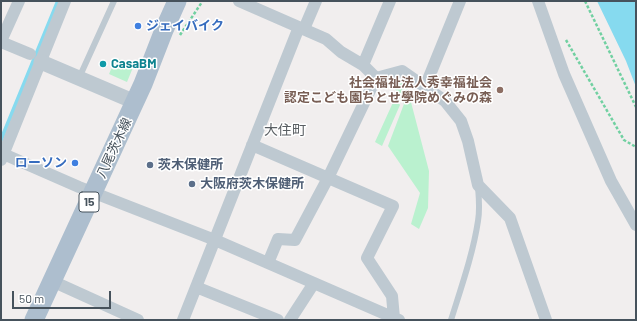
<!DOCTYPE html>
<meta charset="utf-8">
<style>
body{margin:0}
#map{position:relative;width:637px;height:321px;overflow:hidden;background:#f1eeee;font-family:Barlow,sans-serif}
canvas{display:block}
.frame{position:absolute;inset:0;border:2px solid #46525c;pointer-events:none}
.scale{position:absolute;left:12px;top:291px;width:99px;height:18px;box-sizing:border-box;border:2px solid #46525c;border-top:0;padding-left:5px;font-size:12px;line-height:14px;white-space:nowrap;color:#46525c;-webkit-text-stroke:3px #fff;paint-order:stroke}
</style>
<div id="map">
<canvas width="637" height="321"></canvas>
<div class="frame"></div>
<div class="scale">50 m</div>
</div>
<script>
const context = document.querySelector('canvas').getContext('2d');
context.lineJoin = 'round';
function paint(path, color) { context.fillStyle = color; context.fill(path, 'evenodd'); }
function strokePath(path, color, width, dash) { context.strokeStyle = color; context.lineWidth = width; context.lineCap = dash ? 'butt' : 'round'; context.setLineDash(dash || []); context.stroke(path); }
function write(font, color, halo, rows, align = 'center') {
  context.font = font + ' Barlow,"Noto Sans JP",sans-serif'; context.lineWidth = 3; context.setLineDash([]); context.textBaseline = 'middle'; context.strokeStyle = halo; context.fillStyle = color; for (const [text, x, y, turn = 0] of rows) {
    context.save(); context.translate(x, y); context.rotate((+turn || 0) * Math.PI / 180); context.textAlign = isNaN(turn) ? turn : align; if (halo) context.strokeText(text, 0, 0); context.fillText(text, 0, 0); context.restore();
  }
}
paint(new Path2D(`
 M116,58L134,65L127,82L109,74Z
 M399,83H406L429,171L428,208L419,229L411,224L420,193L388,146L404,104L392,84Z
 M395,98L400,105L382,146L375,142Z`), '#baf1cf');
paint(new Path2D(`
 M597,1H636V87L626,61Z`), '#86daef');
strokePath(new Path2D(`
 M1,140L58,1`), '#86daef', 4);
strokePath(new Path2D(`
 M585,1L636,107
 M180,35L202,2
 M566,40L624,140L636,147`), '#71d0a1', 2.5, [3, 2]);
strokePath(new Path2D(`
 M79,78L114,1
 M451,320C461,288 473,254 478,221C480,210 479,198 478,187`), '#bec9d1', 6);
strokePath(new Path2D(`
 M239,1L326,39L341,52L363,65L376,78L402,71L445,101L461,121L468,141L478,185L510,218L546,320
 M538,1L564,74L611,181L636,225
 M304,29L316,1
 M1,41L19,1
 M1,42L30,54
 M363,65L390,1
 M425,87L460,1
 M252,145L393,206L367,258L392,296L394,318
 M1,153L79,187L215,240L399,320
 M1,160L65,1
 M268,263L278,239L295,240L328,178L376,78
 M52,281L138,320
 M196,287L278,320
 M183,320L299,27
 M290,320L314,283`), '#bec9d1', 12);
strokePath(new Path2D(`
 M41,62L135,102`), '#bec9d1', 15);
strokePath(new Path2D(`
 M34,320L143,84L164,30L177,1`), '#adbece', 19);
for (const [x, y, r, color] of [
 [138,26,4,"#3f7fe0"],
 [103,64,4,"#0f9aa8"],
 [500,90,4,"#8d6e63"],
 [75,163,4,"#3f7fe0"],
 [150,165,4,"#5c6f8a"],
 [192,184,4,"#5c6f8a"]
]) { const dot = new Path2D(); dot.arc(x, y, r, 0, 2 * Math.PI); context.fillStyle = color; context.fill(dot); strokePath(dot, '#fff', 1.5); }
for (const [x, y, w] of [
 [89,202,20]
]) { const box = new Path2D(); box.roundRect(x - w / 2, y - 10, w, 20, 3); context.fillStyle = '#fff'; context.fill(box); strokePath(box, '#46525c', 1); }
write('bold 12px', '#46525c', null, [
 ["15",89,202]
]);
write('bold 13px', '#366cbe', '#fff', [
 ["ジェイバイク",146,26],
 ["ローソン",67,163,"right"]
], 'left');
write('bold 13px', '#0d838f', '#fff', [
 ["CasaBM",111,64]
], 'left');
write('bold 13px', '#785e54', '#fff', [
 ["社会福祉法人秀幸福祉会",492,83],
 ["認定こども園ちとせ學院めぐみの森",492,98]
], 'right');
write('13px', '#46525c', '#fff', [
 ["八尾茨木線",114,148,-65]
]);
write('bold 13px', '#4e5e75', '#fff', [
 ["茨木保健所",158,165],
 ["大阪府茨木保健所",200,184]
], 'left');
write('14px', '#5a5f63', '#fff', [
 ["大住町",285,130]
]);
</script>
